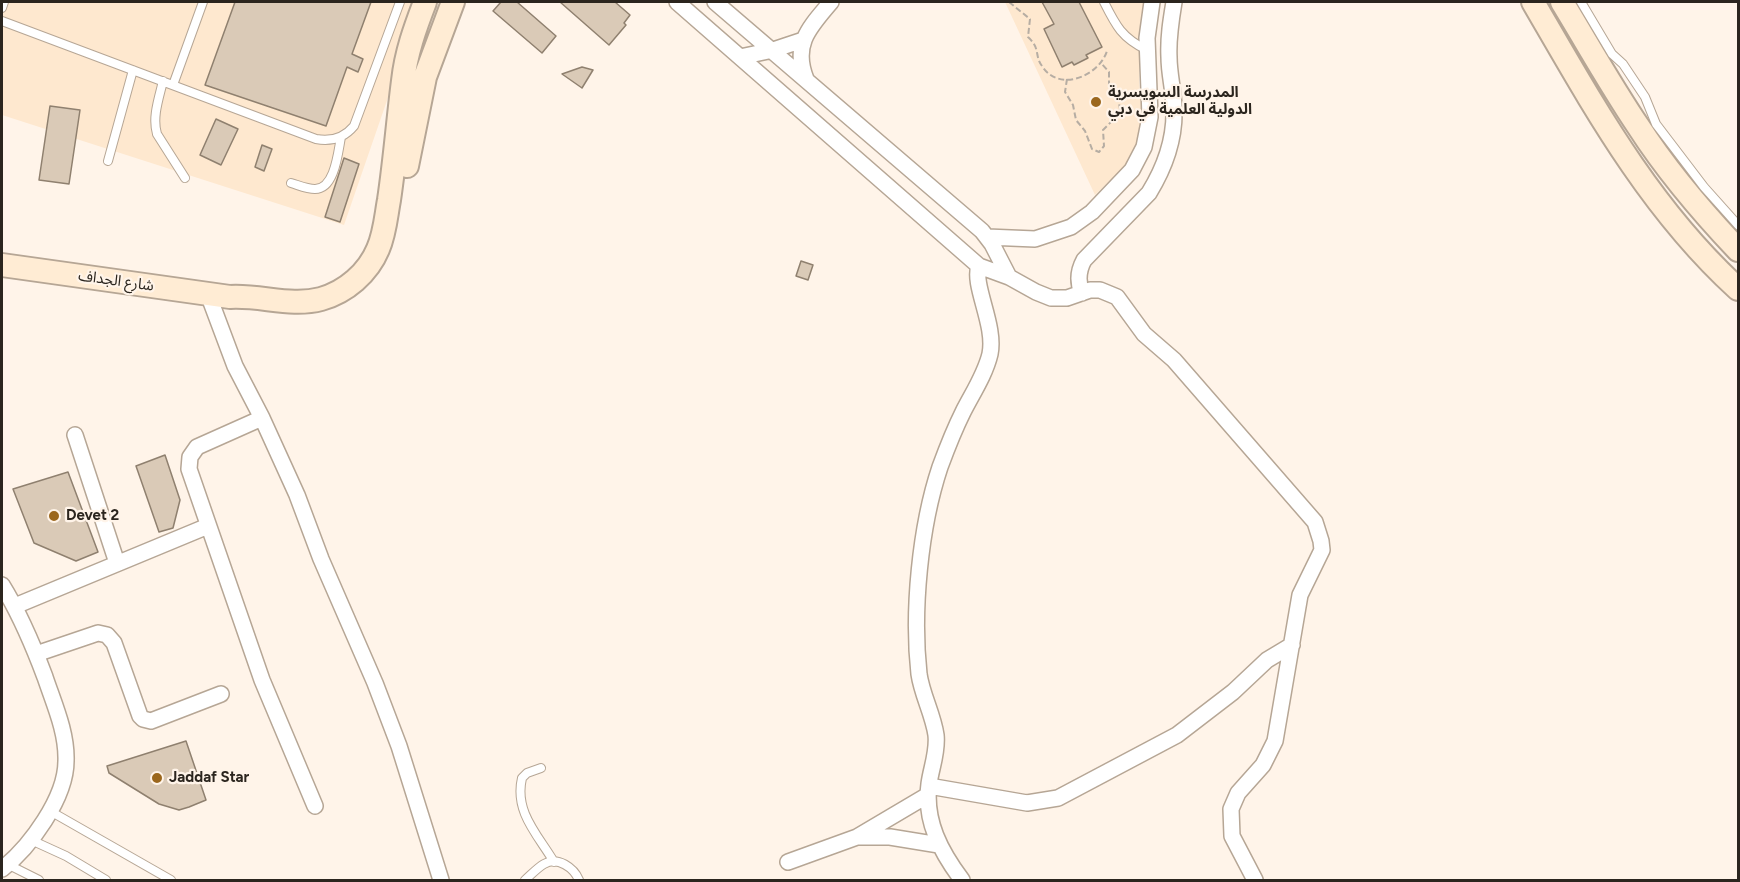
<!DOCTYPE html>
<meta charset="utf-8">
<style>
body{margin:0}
#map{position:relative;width:1740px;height:882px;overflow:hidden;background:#fff4e9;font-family:Figtree,sans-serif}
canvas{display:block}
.frame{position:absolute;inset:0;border:3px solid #2b251e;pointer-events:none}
</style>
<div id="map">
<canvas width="1740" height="882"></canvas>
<div class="frame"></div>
</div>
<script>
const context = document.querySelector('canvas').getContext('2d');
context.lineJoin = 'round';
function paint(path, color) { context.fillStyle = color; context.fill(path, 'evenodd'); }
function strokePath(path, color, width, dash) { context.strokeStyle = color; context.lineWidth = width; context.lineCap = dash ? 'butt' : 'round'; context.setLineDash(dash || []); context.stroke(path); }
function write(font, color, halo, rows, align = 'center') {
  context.font = font + ' Figtree,"Noto Sans Arabic",sans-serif'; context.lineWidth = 4.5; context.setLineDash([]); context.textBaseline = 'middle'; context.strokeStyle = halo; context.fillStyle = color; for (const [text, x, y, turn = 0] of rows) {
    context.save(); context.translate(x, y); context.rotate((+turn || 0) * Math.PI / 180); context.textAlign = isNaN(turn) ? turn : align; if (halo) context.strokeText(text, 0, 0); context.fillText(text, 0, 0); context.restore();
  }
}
paint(new Path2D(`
 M2,2H421L344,225L2,115Z
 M1005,2H1144L1140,34L1139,82L1143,122L1139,141L1128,163L1095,195Z`), '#fee8cf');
const building = new Path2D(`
 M235,2H371L352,54L363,59L358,72L347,67L326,126L205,85Z
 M501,2H517L556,36L542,53L493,11Z
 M560,2H615L630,15L624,23L626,25L609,45Z
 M1042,2H1079L1102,47L1086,55L1088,58L1074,65L1072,62L1062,67L1044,29L1054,24Z
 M582,67L593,70L582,88L562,74Z
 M50,106L80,110L69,184L39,180Z
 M216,119L238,129L221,165L200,155Z
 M262,145L272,149L264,171L255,167Z
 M344,158L359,164L340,222L325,217Z
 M801,261L813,265L808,280L796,276Z
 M165,455L180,500L173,528L159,532L136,466Z
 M68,472L98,552L76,561L34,543L13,489Z
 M186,741L206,800L189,807L179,810L159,804L109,773L107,766Z`);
paint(building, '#dacab7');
strokePath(building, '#8f806f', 1.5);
const lane = new Path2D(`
 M1104,2C1116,26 1122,38 1147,50
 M1581,2L1612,54L1623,64L1645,97L1656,124L1704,187L1738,225
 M2,8L4,2
 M2,21L316,139C332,142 344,138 354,126L400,2
 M163,81C159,98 152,117 157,134L185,178
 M173,85L203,2
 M108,161L133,70
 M291,183C298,185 307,189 315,189C335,189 338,152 341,137
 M541,768L527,773L522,778C514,812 538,835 554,862
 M50,811L171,880
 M31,840L66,856L106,880
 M7,864L39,880
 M525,880C531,875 537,868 544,864C558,856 574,868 579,880`);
const street = new Path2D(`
 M677,2L979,266L1009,277L1036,292L1051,298H1067L1090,290H1100L1117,297L1144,334L1174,360L1315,522L1321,541L1322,550L1300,595L1275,741L1263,765L1238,793L1231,809L1232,836L1255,880
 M715,2L982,231L992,244L1009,277
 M740,57L773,50L803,40
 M806,79C792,44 810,27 831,2
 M987,237L1035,239L1071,227L1092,212L1132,170L1144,147L1150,117L1147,38L1152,2
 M1082,293C1077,281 1078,271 1084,260L1149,193C1165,167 1175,139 1174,109C1174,91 1169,75 1169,57C1168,38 1171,20 1174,2
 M208,294L235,366L262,418L297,495L321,559L375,683L399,746L441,880
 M262,418L197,447L190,457L189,469L262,680L315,806
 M75,435L117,563
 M2,585C20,614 33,645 45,677C54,704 67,732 66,761C66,798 30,847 2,869
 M15,606L208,526
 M36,654L98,633L107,635L114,643L140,716L143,719L151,721L221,694
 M929,786L1027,803L1058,798L1177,735L1233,692L1267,660L1292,645
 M860,837H890L939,845
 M788,862L857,837L928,795
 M962,880C941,852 924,821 929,784C931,768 938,752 936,735C933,714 922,695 919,674C912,611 920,527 940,467C947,448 954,430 963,412C972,394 985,375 990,354C996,325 972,285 979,266`);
const secondary = new Path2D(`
 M1533,2C1593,105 1649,208 1738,289
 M1562,2C1587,43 1611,86 1638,126C1667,171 1702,212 1738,250
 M407,166L425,77L453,2
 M2,265L230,297C261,295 291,307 321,299C346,292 368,273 378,249C385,233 386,216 389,200C395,160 398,120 403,81C406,53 415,28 425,2`);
strokePath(lane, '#b6a695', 10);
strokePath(street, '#b6a695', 18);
strokePath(secondary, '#b6a695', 26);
strokePath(new Path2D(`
 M1009,2L1030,19L1028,37C1041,49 1034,55 1042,66C1059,93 1099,76 1107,51
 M1067,79L1065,92L1073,105L1076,120L1085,131L1092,149L1099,152L1104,146L1103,130L1118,115L1120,109L1119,103L1109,89V72L1101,63`), '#b6ada3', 2, [6, 3]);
strokePath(lane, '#fff', 8);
strokePath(street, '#fff', 15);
strokePath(secondary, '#ffecd4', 22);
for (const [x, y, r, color] of [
 [1096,102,6,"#9b671d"],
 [54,516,6,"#9b671d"],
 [157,778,6,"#9b671d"]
]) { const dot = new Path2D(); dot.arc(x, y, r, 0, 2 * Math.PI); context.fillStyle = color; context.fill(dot); strokePath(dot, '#fff4e9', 2); }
write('bold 15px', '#2b251e', '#fff4e9', [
 ["المدرسة السويسرية",1108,93],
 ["الدولية العلمية في دبي",1108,110],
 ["Devet 2",66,516],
 ["Jaddaf Star",169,778]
], 'left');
write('15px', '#2b251e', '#fff4e9', [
 ["شارع الجداف",116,281,8]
]);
</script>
